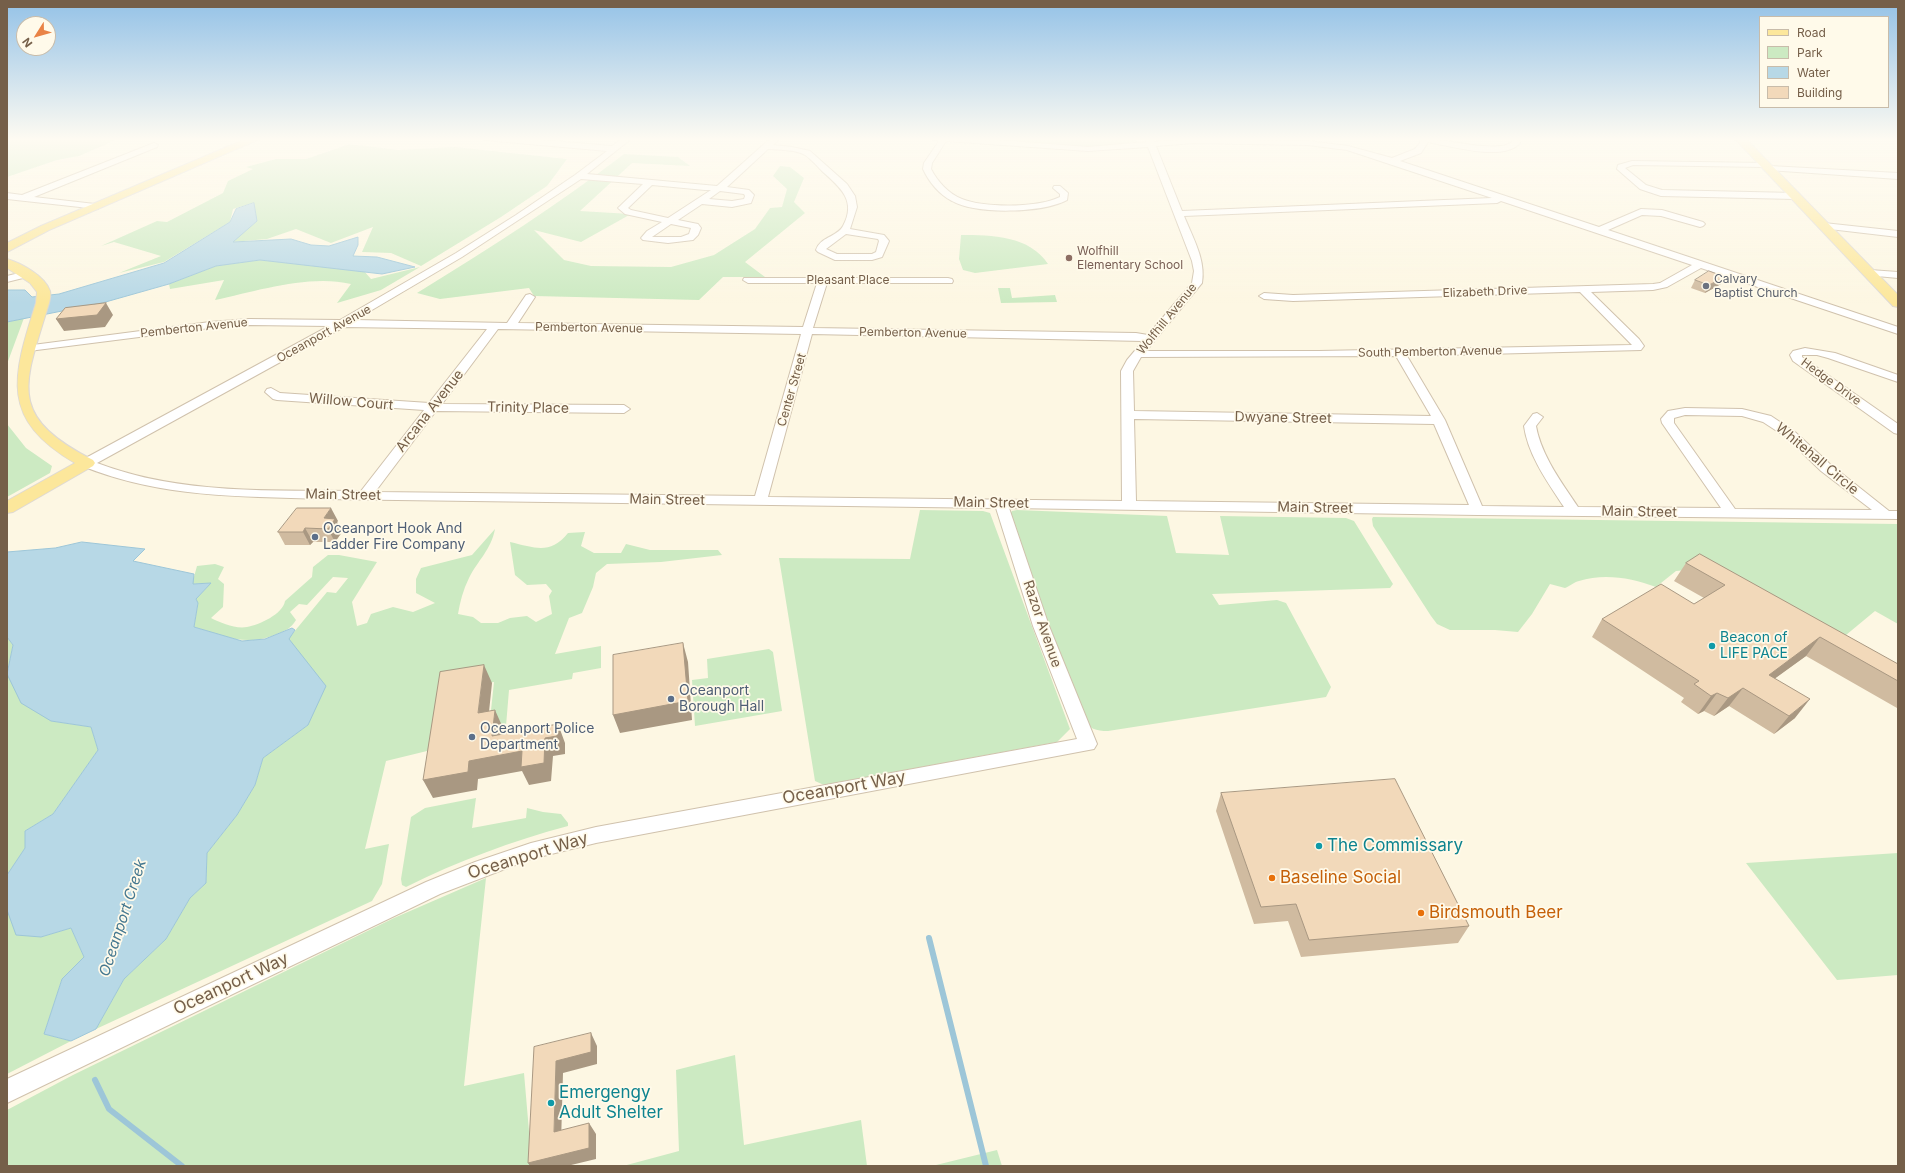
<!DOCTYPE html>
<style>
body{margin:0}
#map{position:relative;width:1905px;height:1173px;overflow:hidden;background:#fdf7e3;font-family:Inter,sans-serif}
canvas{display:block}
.frame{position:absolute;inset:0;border:8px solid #755f49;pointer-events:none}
.legend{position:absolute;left:1759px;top:16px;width:130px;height:92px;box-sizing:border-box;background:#fffaea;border:1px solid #c8bcaa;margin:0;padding:5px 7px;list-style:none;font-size:12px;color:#755f49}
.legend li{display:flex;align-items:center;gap:8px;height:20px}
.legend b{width:20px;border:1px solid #c8bcaa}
.north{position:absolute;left:16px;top:16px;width:40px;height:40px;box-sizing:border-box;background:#fffaea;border:1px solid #c8bcaa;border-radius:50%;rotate:233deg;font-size:11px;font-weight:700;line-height:16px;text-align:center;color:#755f49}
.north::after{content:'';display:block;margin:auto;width:14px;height:18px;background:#e98346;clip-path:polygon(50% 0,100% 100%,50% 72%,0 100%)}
</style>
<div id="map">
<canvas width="1905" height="1173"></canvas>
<div class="frame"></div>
<ul class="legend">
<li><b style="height:5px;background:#fce79b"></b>Road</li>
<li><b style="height:11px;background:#cceac2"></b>Park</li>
<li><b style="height:11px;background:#b7d8e6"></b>Water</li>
<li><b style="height:11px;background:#f2d9ba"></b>Building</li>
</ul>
<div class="north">N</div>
</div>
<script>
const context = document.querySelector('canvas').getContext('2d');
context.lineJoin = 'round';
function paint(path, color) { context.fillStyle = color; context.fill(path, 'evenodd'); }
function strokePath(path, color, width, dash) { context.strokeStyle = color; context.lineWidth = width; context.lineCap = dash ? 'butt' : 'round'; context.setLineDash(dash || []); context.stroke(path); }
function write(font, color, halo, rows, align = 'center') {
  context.font = font + ' Inter,sans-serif'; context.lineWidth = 3.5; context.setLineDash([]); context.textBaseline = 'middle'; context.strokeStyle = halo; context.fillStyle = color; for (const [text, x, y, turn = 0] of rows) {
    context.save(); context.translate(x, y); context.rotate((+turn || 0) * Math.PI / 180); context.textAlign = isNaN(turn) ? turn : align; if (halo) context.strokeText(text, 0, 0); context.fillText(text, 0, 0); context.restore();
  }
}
paint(new Path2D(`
 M7,138H150L118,139L79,156L57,160L7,177Z
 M946,138H1136L1137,142L1088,147Z
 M350,144L398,150L455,147L567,159L547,186L501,217L421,266L391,253L362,252L373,227L331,243L296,229L267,239L232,242L257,221L253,203L233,209L230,222L164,262L119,273L161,256L114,242L101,246L157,221L167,222L223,193L228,181L253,169L246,167L276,159H306Z
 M624,154L678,157L690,166L632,163L580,211L631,214L581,242L534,230L564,260L591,266L671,267L714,255L755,229L770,208L782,207L787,189L773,176L780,166L790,167L804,178L794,202L805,213L745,262L765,277H723L699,300L534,296L529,288L440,299L417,293C488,249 558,205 624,154Z
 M961,235C992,235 1030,236 1048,264L975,273L963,270L959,259Z
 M260,260L364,271L371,279L420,267L381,290L337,303L351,284C309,274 257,291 215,300L224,280L170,289L169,284L216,266Z
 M998,288H1010L1012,298L1055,295L1057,302L1001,303Z
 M24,318L7,364V322Z
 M7,424L26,448L52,466L50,473L7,497Z
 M920,510L983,511L990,513L1070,729L1057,742L824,785L815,781L779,558L910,559Z
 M1017,510L1167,516L1176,553L1229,555L1220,516L1346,518L1354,521L1393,584L1390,588L1212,594L1219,605L1277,600L1286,603L1331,687L1326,697L1108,731C1096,731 1089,729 1083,718L1008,516L1012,511Z
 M1373,517L1898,524V624L1875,611L1840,640L1688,570L1676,571L1656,587C1632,578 1604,573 1579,581C1574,582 1570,586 1565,588L1550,584L1532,614L1518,632L1495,630H1450L1437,624L1431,616L1373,526L1372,519Z
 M495,529C491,550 478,560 469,578C463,590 460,602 458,614L473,617L481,623H498L510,618L527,616L536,622L552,614L549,596L552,591L546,584L527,585L515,575L510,542C536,548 550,555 568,533L585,532L581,546L594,553H621L626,544L650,550H718L722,555L661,562L607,564L596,573L593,587L582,613L569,618L555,654L601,646V668L573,673L572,679L509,690L506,726L489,729L494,682L447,689L441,731L427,751L386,761L365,849L389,844L382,884L372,901L96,1029L124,979L166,939L190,898L206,883L207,853L237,815L255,785L263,758L308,725L289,638L327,592L336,593L348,578L333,577L307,605L299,604L290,612L296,620C291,628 287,630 279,633C247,648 225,636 194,627L198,604L196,599L211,583L192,584L197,566L215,564L224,567L218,579L224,584L223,607L211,618C221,623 235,629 247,627C259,625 283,614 285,601L312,577L313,567L328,555H339L377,562L352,602L357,626L367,623L371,614L393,607L413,612L435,603L416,593V579L421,568L472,555Z
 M7,637L13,645L7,674L51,721L91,727L98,750L53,814L25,831V848L7,875Z
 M769,649L773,652L782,711L695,726L692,680L708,678L707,659Z
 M476,798L472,828L526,818L527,808L543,812L561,814L568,823V826C512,841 458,861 406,887L402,885L401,879L411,817L425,808Z
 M1898,853V975L1837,980L1746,863Z
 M486,878L464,1086L524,1073L532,1166H7V1110L73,1075L394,918Z
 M7,910L41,937L71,928L84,957L62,979L44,1034L71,1041L7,1074Z
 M735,1055L744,1145L861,1120L867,1166H623L679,1151L676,1070Z
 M997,1150L1002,1166H932Z`), '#cceac2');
const water = new Path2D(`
 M254,203L257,221L233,242L291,239L311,245L329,246L358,237V245L353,256L377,257L415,267L382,274L260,260L216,266L169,284L102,303L7,322V290H25L32,297L59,294L164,263L230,222L236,209Z
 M82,542L145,549L133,561L194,574L193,584L211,583L196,599L198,603L194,627L242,641L265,639L292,628L295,630L289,639L326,686L308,725L263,758L255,785L237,815L207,853L206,883L190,898L166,939L124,979L96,1029L71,1041L44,1034L62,979L84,957L71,928L41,937L16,935L7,910V875L25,848V831L53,814L98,750L91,727L51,721L21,703L7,674L13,645L7,637V552L55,548Z`);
paint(water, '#b7d8e6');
strokePath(water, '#9dc6d8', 1);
strokePath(new Path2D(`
 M929,938L986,1166
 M95,1080L109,1109L182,1166`), '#9dc6d8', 6);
const minor = new Path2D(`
 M481,138H517L612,146L623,138H632L587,174L717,186L771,138H780L773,145L792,147L810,151L847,184L855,196L857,207L850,229L884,235L889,241L882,257L872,260H835L818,252L816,250C820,237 837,237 843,226C857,201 840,187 823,172C817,166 811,159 805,155C795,149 779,150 768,149L727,187L749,190L754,195L751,203L732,207L702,204L678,220L698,224L701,228L698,235L693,240L668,243L643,240L641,238L647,231L662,222L625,214L618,208L643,184L581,179L462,257L355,320L507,323L526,295L530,294L535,297L518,323L803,327L817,283H748L743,280L744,278H948L952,279L953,281L952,283H827L813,328L1136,333L1148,335L1192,283L1194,271L1192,261L1148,147L1088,151L946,141L932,163L931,169C937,181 949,194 962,199C984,208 1038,208 1060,197V194L1053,188L1054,186H1060L1068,193L1067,200C1043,213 976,215 952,201C939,194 929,182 923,169L924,163L939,141L928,138H971L1088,147L1147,142L1145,138H1153L1154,142L1193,139L1308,141L1348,146L1392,158L1415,149L1420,143V138C1441,138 1498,154 1512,142L1511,138H1519L1520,143C1504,162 1450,146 1428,142L1421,153L1400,161L1599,227L1641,209L1662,210L1703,222L1705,224L1703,226L1700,227L1661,216L1642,215L1608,230L1898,327V334L1701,268L1667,287L1653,290L1591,292L1639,339L1644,346L1641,350L1407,356L1445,420L1482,506L1564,507C1548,483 1528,455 1524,426L1533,414L1537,413L1543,417L1536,426C1541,455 1562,483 1578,507L1721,508L1662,423L1661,419L1668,411L1685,408L1742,409L1771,416L1795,432L1831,465L1889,511H1898V519L1478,515L1009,508L1049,626L1097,744L1094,749L596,843L531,859L440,894L7,1103V1079L426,882L475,862L531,843L596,827L1077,739L1033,626L996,508L322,499C238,496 162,498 82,466L80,463L82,460L329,326L249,325L210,328L29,351L25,350L23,348L25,346L210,322L249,319L340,320L456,253L516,215L575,175L607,151L485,140ZM1193,143L1308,145L1347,150L1492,198L1182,211L1156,146ZM652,185L705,190H711L668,218L631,210L628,208ZM720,191L744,194L745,196L744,199L732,201L709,199ZM1501,201L1692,265L1660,283L1653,284L1293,295L1264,293L1259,296L1264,299L1293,301L1580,292L1632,345L1319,351H1146L1202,283C1206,260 1193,238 1184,216L1497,203ZM671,224L691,228L689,234L681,237H652ZM846,234L878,239L879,241L876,252L872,254H837L826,249ZM344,327L487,329L429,403L280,393L271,388L267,389L265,392L273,399L277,400L424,410L361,491C274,490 180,495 97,463ZM498,329L801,334L755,496L375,492L436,411L624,413L630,409L624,405L442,404ZM812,334L1143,341L1127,360L1121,371L1122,501L768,497ZM1396,356L1431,416L1134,411L1133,371L1141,357ZM1685,415L1742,416L1763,422L1786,437L1821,471L1872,510L1735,509L1674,423V418ZM1134,419L1434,424L1469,505L1136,501Z
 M154,143L158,145L157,147L34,197L95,204L98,205V209L7,199V193L22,195Z
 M1632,161L1766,163L1770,166L1898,173V179L1768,170L1764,167L1633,165L1625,168L1646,185L1662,190L1795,193L1799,196L1795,199L1661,196L1640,189L1617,169L1618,165Z
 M1824,223L1898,231V237L1821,228L1819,226Z
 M1870,270L1898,272V278L1866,275L1865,273Z
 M27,271L32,274L31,276L7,282V276Z
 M1805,348L1835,353L1898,375V382L1828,358L1817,355H1802V357L1898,424V434L1894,433L1793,361L1790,355L1793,351Z`);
const major = new Path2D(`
 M248,138H262L49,230L7,252V243L41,226Z
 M1734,138H1745L1898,295V307L1893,306Z
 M7,259C21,263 45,276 50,291C51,295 50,299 49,303C25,384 5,415 93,460L95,463L93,466L13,512L7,513V501L75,463C0,419 12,378 36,303L37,292L30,283L7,268Z`);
strokePath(minor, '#d0c2ad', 2);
strokePath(major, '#ded9d3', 2);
paint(minor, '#fff');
paint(major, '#fce79b');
paint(new Path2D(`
 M1725,277L1721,284L1705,293L1691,288L1695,280Z
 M338,521L337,522L342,532L335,542H313L310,545H285L278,532Z
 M1686,563L1898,664V707L1897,708L1806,656L1775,678L1795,718L1774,734L1729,706L1714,716L1704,711L1698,714L1681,702L1684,698L1592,637L1602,619L1694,604L1704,598L1674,581Z
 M1221,793L1469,926L1458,943L1301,957L1288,921L1254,924L1216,811Z`), '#d0bba0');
paint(new Path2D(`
 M1725,277L1721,284L1705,293L1709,285Z
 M106,303L113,315L105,327L64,331L56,319Z
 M331,508L338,521L337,522L342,532L335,542L328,529L324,518Z
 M305,528L313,542L310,545L303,532Z
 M1820,637L1806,656L1755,693L1769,675Z
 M683,643L688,662L692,720L620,733L613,715Z
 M484,665L492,683L487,731L478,713Z
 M1743,688L1729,706L1714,716L1728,698Z
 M1717,693L1704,711L1698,714L1711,696Z
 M1810,699L1795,718L1774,734L1789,716Z
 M495,710L503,728L501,754L492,736Z
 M558,724L565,743V754L553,756L551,781L529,785L522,771L478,779L477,790L433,798L423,780L469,761Z
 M591,1033L597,1046V1064L563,1073L561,1143L554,1132L556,1061Z
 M589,1123L596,1134V1159L567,1166H530L528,1163Z`), '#a99882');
const building = new Path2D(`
 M1709,271L1725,277L1709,285L1695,280Z
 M106,303L97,315L56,319L65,308Z
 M297,508H331L324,518L335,519L328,529L305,528L303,532H278Z
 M1700,554L1898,664V681L1820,637L1769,675L1810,699L1789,716L1743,688L1728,698L1717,693L1711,696L1694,684L1699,681L1602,619L1661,584L1694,604L1725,585L1686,563Z
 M683,643L688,701L613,715V655Z
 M484,665L478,713L495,710L492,736L558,724L557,736L545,738L544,763L521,767L522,751L469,761L468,772L423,780L440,672Z
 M1395,779L1469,926L1309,940L1296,904L1261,907L1221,793Z
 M591,1033V1052L556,1061L554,1132L589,1123V1148L528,1163L534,1047Z`);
paint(building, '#f2d9ba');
strokePath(building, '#a99882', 1);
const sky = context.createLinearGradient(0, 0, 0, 303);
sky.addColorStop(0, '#94c2e7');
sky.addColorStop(0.46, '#fefbf2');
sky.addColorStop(1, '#fefbf200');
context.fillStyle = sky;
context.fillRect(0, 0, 1905, 303);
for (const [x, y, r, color] of [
 [1069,258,4,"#8d6e63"],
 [1706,286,4,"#6b7280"],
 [315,537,4,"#5c6f8a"],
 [1712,646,4,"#0f9aa8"],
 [671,699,4,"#5c6f8a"],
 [472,737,4,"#5c6f8a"],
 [1319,846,4,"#0f9aa8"],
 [1272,878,4,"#e8710a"],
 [1421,913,4,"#e8710a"],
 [551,1103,4,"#0f9aa8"]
]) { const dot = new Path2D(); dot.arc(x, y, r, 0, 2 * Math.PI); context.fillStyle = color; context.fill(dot); strokePath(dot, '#fffaea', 1.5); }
write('12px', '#785e54', '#fffaea', [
 ["Wolfhill",1077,251],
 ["Elementary School",1077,265]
], 'left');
write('12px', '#5b616d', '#fffaea', [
 ["Calvary",1714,279],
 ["Baptist Church",1714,293]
], 'left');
write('12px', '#755f49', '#fffaea', [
 ["Pleasant Place",848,280],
 ["Elizabeth Drive",1485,292,-2],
 ["Wolfhill Avenue",1167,319,-51],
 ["Pemberton Avenue",194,328,-6],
 ["Pemberton Avenue",589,328,1],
 ["Pemberton Avenue",913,333,1],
 ["Oceanport Avenue",324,334,-29],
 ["South Pemberton Avenue",1430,352,-1],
 ["Hedge Drive",1831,382,36],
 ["Center Street",792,390,-74]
]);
write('14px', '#755f49', '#fffaea', [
 ["Willow Court",351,402,5],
 ["Trinity Place",528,408,1],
 ["Arcana Avenue",430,411,-52],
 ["Dwyane Street",1283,418,1],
 ["Whitehall Circle",1817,459,40],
 ["Main Street",343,495,1],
 ["Main Street",667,500,1],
 ["Main Street",991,503,1],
 ["Main Street",1315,508,1],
 ["Main Street",1639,512,1],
 ["Razor Avenue",1042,624,71]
]);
write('14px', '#4e5e75', '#fffaea', [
 ["Oceanport Hook And",323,529],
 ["Ladder Fire Company",323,545],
 ["Oceanport",679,691],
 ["Borough Hall",679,707],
 ["Oceanport Police",480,729],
 ["Department",480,745]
], 'left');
write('14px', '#0d838f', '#fffaea', [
 ["Beacon of",1720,638],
 ["LIFE PACE",1720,654]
], 'left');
write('italic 15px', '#457890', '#fffaea', [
 ["Oceanport Creek",123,918,-72]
]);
write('17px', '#755f49', '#fffaea', [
 ["Oceanport Way",844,788,-10],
 ["Oceanport Way",528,856,-17],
 ["Oceanport Way",231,984,-25]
]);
write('17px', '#0d838f', '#fffaea', [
 ["The Commissary",1327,846],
 ["Emergengy",559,1093],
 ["Adult Shelter",559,1113]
], 'left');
write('17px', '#c56008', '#fffaea', [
 ["Baseline Social",1280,878],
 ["Birdsmouth Beer",1429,913]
], 'left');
</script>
